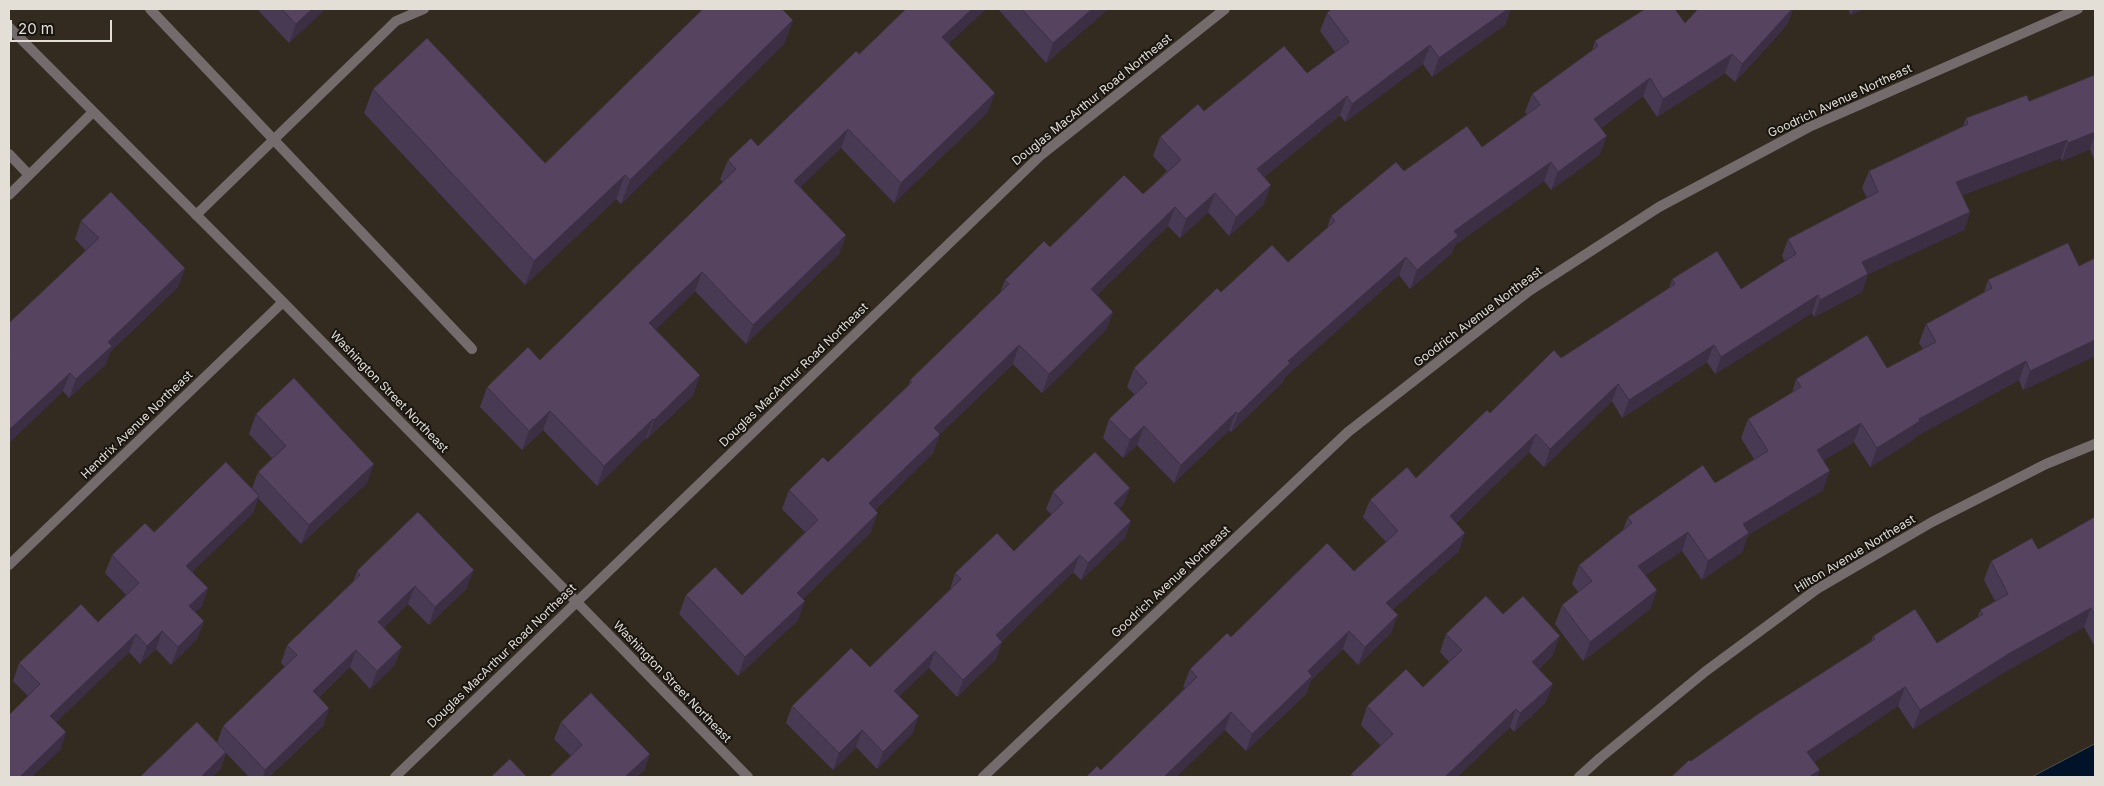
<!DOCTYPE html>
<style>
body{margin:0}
#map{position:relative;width:2104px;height:786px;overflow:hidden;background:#332b1f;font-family:Inter,sans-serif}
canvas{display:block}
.frame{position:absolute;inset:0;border:10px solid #e3ded6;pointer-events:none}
.scale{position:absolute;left:10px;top:20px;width:102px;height:22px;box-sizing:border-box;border:2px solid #e3ded6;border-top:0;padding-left:6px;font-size:15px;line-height:18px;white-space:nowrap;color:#e3ded6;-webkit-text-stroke:4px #18140f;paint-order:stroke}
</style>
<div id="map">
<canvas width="2104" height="786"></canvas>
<div class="frame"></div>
<div class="scale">20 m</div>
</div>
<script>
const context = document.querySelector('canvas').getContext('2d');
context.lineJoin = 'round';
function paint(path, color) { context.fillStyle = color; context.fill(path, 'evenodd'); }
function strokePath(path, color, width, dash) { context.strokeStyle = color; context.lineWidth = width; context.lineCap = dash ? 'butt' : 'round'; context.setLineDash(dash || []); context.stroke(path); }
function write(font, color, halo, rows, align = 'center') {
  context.font = font + ' Inter,sans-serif'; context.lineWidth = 4; context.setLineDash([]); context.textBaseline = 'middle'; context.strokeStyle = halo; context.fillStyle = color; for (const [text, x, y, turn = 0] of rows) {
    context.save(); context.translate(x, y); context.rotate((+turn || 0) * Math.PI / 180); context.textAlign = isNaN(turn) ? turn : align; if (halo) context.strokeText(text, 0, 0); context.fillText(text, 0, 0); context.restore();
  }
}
const water = new Path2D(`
 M2095,744V777H2032Z`);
paint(water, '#001328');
strokePath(water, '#44505c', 1);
strokePath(new Path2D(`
 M150,9L472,349
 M9,154L29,175
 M9,195L93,112
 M196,215L396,21L424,9`), '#736b6c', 10);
strokePath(new Path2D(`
 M9,27L283,302L748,777
 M9,565L283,302
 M395,777L1041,155L1225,9
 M983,777L1348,432L1529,291L1659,207L1809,127L2078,9
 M1579,777L1600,758L1706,671L1817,589L1932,522L2046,464L2095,444`), '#736b6c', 10);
paint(new Path2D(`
 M257,9H325L289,43Z
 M906,9H986L949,43L988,112L894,203L841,148L800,187L846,235L839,254L746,344L695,291L655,330L700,375L693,395L647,439L646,438L597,486L543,430L522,450L480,407L487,387L540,360L723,182L720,179L728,160L758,146L859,54Z
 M998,9H1108L1046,63Z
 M1698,9H1793L1787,25L1735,82L1725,73L1657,117L1643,96L1601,128L1600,154L1551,190L1544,181L1455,245L1451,254L1410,289L1399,275L1285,377L1283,382L1231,432L1229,430L1174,483L1137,445L1123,458L1103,438L1109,419L1135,395L1127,387L1134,368L1221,292L1288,262L1327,228L1331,216L1404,171L1482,147L1527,115L1525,112L1532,94L1592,51L1595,41L1685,23Z
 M1848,9H1863L1851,15Z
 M1327,13L1506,24L1432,77L1423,64L1345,122L1340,115L1264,177V204L1229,236L1208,212L1180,238L1168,226L1097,295L1113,312L1106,330L1042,393L1013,364L940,434L933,453L875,510L871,532L803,599L798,620L738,676L679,614L686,595H742L805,532L782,509L789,490L828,462L908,386L910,380L1000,293L1005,280L1050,247L1143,194L1167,171L1153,156L1160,137L1204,111L1307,73L1335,52L1320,31Z
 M793,20L784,44L621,204L616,199L525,285L364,113L373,89L545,163Z
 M2095,75V162L2090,149L2062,161L2061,158L1962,195L1970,212L1964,230L1868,274L1862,292L1814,317L1812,313L1715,374L1707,362L1622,418L1612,401L1544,467L1529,452L1456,523L1459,551L1392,610L1391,633L1358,665L1343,649L1311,680L1306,694L1246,751L1225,730L1176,777H1086L1101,770L1185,688L1183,687L1190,669L1231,637L1354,571L1386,542L1363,517L1370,500L1416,478L1490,413L1561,358L1669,288L1672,279L1741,289L1785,262L1782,256L1788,239L1867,198L1862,188L1869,171L1963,126L1966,118L2029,101Z
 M81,221L185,268L178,287L110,352L106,364L69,398L63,391L9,443V323L86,251L75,239Z
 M2095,258V356L2023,390L2019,380L1915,437L1913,440L1870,467L1854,442L1824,460L1823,490L1748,535L1742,552L1702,580L1682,551L1645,575L1657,590L1650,609L1583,661L1555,624L1562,605L1578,592L1572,584L1579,565L1623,530L1628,517L1715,483L1754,459L1741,438L1748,419L1792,393L1796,379L1887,368L1923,349L1919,343L1926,324L1984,292L1988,280L2079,266Z
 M256,414L367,483L301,544L258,498L253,513L192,572L208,588L202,606L195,612L204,621L197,639L171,665L156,649L140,664L129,652L56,722L66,732L60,750L28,696L13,681L19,663L98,622L126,595L105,573L112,555L252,488L258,472L272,458L249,434Z
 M1130,488L1123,505L1119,508L1125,538L1081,580L1073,572L1002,641L996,659L957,697L929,668L899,696L913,733L877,769L856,747L833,770L786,723L792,706L870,667L950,590L955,573L1014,551L1052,515L1046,509L1053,492Z
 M2095,517V647L2084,627L2003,673L1913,729L1898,706L1814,762L1820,770L1817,777H1671L1691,761L1871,641L1873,636L1937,643L1977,618L1980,610L1995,601L1984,580L1991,561L2038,549Z
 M357,571L467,588L429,625L408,604L383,628L395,664L370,689L350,667L319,697L329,708L323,726L269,777H249L226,753L220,770L212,777H140L217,743L223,726L285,667L281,663L287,645L353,582Z
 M1503,614L1553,655L1539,669L1546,702L1514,732L1510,727L1457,777H1350L1351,774L1381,746L1361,725L1367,706L1423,687L1449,662L1440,652L1446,634Z
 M561,722L650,754L644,771L571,756L554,739Z`), '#493a53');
paint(new Path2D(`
 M312,9H325L289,43L296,24Z
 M972,9H986L935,56L942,37Z
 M1092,9H1108L1046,63L1053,43Z
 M1502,9H1511L1506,24L1432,77L1439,58Z
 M1792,9H1793L1787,25L1735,82L1742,64Z
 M1853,9H1863L1851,15Z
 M793,20L784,44L621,204L630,180Z
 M1430,45L1423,64L1345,122L1352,104Z
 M1732,54L1725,73L1657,117L1663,99Z
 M1650,78L1643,96L1588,137L1594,119Z
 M995,93L988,112L894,203L901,183Z
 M1347,96L1340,115L1250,188L1257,169Z
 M848,129L841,148L787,200L794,181Z
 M2095,132V135L2090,149L2062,161L2068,143Z
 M1607,136L1600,154L1551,190L1558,172Z
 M2067,140L2061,158L1950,199L1956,182Z
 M1551,162L1544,181L1455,245L1451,254L1410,289L1417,270L1454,231Z
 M625,175L616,199L525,285L534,261Z
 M1271,185L1264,204L1229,236L1236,217Z
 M1215,193L1208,212L1180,238L1186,219Z
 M1175,207L1168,226L1084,308L1091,289Z
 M1970,212L1964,230L1856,280L1862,262Z
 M846,235L839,254L746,344L753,325Z
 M1406,257L1399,275L1285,377L1283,382L1231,432L1238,414L1288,361Z
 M185,268L178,287L110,352L106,364L69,398L76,379L108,342Z
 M702,272L695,291L642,343L649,323Z
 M1868,274L1862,292L1814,317L1820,300Z
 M1818,295L1812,313L1715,374L1721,357Z
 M1113,312L1106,330L1042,393L1049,374Z
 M2095,340V356L2023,390L2030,371Z
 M1019,345L1013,364L927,447L934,428Z
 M1714,345L1707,362L1622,418L1629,400Z
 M2026,361L2019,380L1915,437L1913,440L1870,467L1877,448L1919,419Z
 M70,373L63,391L9,443V430Z
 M700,375L693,395L647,439L654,420Z
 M1618,384L1612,401L1544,467L1550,449Z
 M550,411L543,430L522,450L529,431Z
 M1236,412L1229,430L1174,483L1181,465Z
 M653,419L646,438L597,486L604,466Z
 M1861,423L1854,442L1810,469L1817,450Z
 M1144,426L1137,445L1123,458L1130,440Z
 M940,434L933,453L862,522L869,503Z
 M1536,434L1529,452L1444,534L1450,516Z
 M374,464L367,483L301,544L309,525Z
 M1830,471L1823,490L1748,535L1742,552L1702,580L1708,561L1743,524Z
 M1130,488L1123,505L1108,520L1114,503Z
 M259,496L253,513L180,584L186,566Z
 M878,513L871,532L790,612L797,593Z
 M1131,521L1125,538L1081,580L1088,563Z
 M1688,532L1682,551L1631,585L1638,566Z
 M1465,533L1459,551L1379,621L1386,603Z
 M1080,555L1073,572L990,652L996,635Z
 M474,570L467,588L429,625L435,607Z
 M415,586L408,604L371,639L378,622Z
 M208,588L202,606L183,624L189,606Z
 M1657,590L1650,609L1583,661L1590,642Z
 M805,601L798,620L738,676L745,657Z
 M2091,608L2084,627L2003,673L1913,729L1920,710L2010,653Z
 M1398,615L1391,633L1358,665L1365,647Z
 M204,621L197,639L171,665L178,647Z
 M162,631L156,649L140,664L147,646Z
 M1349,631L1343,649L1311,680L1306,694L1246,751L1252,734L1308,671Z
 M136,634L129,652L44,734L50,716Z
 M1560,636L1553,655L1526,681L1532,662Z
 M1002,642L996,659L957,697L963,680Z
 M402,647L395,664L370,689L377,671Z
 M356,650L350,667L306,709L313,691Z
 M935,651L929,668L887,708L894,691Z
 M1553,684L1546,702L1514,732L1520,713Z
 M1905,687L1898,706L1800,771L1807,752Z
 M329,708L323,726L269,777H263L265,770Z
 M1516,709L1510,727L1457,777H1445Z
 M1231,712L1225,730L1176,777H1164Z
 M919,716L913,733L877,769L883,752Z
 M862,730L856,747L833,770L839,753Z
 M66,732L60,750L32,777H20Z
 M226,752L220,770L212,777H201Z
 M650,754L644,771L637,777H625Z
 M1820,770L1817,777H1809Z`), '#3c2f43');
const building = new Path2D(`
 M282,9H312L296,24Z
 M703,9H782L793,20L630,180L625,175L534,261L373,89L427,38L545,163Z
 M906,9H972L942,37L995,93L901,183L848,129L794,181L846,235L753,325L702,272L649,323L700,375L654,420L653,419L604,466L550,411L529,431L487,387L528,347L540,360L736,169L728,160L751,138L758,146L856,51L859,54Z
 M1022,9H1092L1053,43Z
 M1332,9H1508L1439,58L1430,45L1352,104L1347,96L1257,169L1271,185L1236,217L1215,193L1186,219L1175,207L1091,289L1113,312L1049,374L1019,345L934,428L940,434L869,503L878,513L797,593L805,601L745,657L686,595L715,567L742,595L818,520L789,490L823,457L828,462L912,382L910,380L1009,284L1005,280L1044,241L1050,247L1124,175L1143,194L1181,160L1160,137L1198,104L1204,111L1284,46L1307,73L1349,42L1327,13Z
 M1645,9H1675L1685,23L1698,9H1792L1742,64L1732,54L1663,99L1650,78L1594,119L1607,136L1558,172L1551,162L1454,231L1458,236L1417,270L1406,257L1288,361L1290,363L1238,414L1236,412L1181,465L1144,426L1130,440L1109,419L1147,383L1134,368L1217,288L1221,292L1272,245L1288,262L1335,221L1331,216L1396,162L1404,171L1467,126L1482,147L1540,105L1532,94L1598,46L1595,41Z
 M2095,75V132L2068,143L2067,140L1956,182L1970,212L1862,262L1868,274L1820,300L1818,295L1721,357L1714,345L1629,400L1618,384L1550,449L1536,434L1450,516L1465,533L1386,603L1398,615L1365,647L1349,631L1308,671L1312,676L1252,734L1231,712L1164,777H1086L1097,766L1101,770L1197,677L1190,669L1227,633L1231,637L1327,543L1354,571L1398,531L1370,500L1407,467L1416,478L1487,410L1490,413L1554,350L1561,358L1675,284L1672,279L1717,251L1741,289L1796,254L1788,239L1878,192L1869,171L1968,124L1966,118L2027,95L2029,101Z
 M111,192L185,268L108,342L112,346L76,379L70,373L9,430V359L10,358L9,356V323L99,238L81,221Z
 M2068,243L2079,266L2095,258V340L2030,371L2026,361L1919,419L1920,421L1877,448L1861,423L1817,450L1830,471L1743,524L1749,533L1708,561L1688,532L1638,566L1657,590L1590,642L1562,605L1592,581L1579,565L1632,523L1628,517L1703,465L1715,483L1768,451L1748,419L1801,387L1796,379L1867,335L1887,368L1936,342L1926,324L1992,288L1988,280Z
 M294,378L374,464L309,525L258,472L286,446L256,414Z
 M1095,452L1130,488L1114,503L1131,521L1088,563L1080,555L996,635L1002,642L963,680L935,651L894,691L919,716L883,752L862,730L839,753L792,706L851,648L870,667L961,579L955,573L997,533L1014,551L1063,503L1053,492Z
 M226,462L259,496L186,566L208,588L189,606L204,621L178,647L162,631L147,646L136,634L50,716L66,732L20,777H9V715L40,684L19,663L81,604L98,622L139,583L112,555L145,523L154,532Z
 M418,512L474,570L435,607L415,586L378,622L402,647L377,671L356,650L313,691L329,708L265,770L223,726L297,655L287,645L360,575L357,571Z
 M2095,517V616L2091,608L2010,653L1920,710L1905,687L1807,752L1820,770L1809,777H1671L1689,760L1691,761L1758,714L1875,639L1873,636L1915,609L1937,643L1983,614L1980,610L2008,594L1991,561L2032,538L2038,549Z
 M1486,596L1503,614L1523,596L1560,636L1532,662L1553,684L1520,713L1516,709L1445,777H1354L1351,774L1393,734L1367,706L1406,669L1423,687L1462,650L1446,634Z
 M591,693L650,754L625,777H549L582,745L561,722Z
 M197,722L226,752L201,777H140Z
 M510,759L527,777H491Z`);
paint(building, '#554360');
strokePath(building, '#3c2f43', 1);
write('12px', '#e3ded6', '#18140f', [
 ["Douglas MacArthur Road Northeast",1092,100,-39],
 ["Goodrich Avenue Northeast",1840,101,-25],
 ["Goodrich Avenue Northeast",1478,317,-37],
 ["Douglas MacArthur Road Northeast",794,375,-44],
 ["Washington Street Northeast",389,392,46],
 ["Hendrix Avenue Northeast",137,425,-44],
 ["Hilton Avenue Northeast",1855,554,-31],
 ["Goodrich Avenue Northeast",1171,582,-43],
 ["Douglas MacArthur Road Northeast",502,656,-44],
 ["Washington Street Northeast",672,682,46]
]);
</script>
